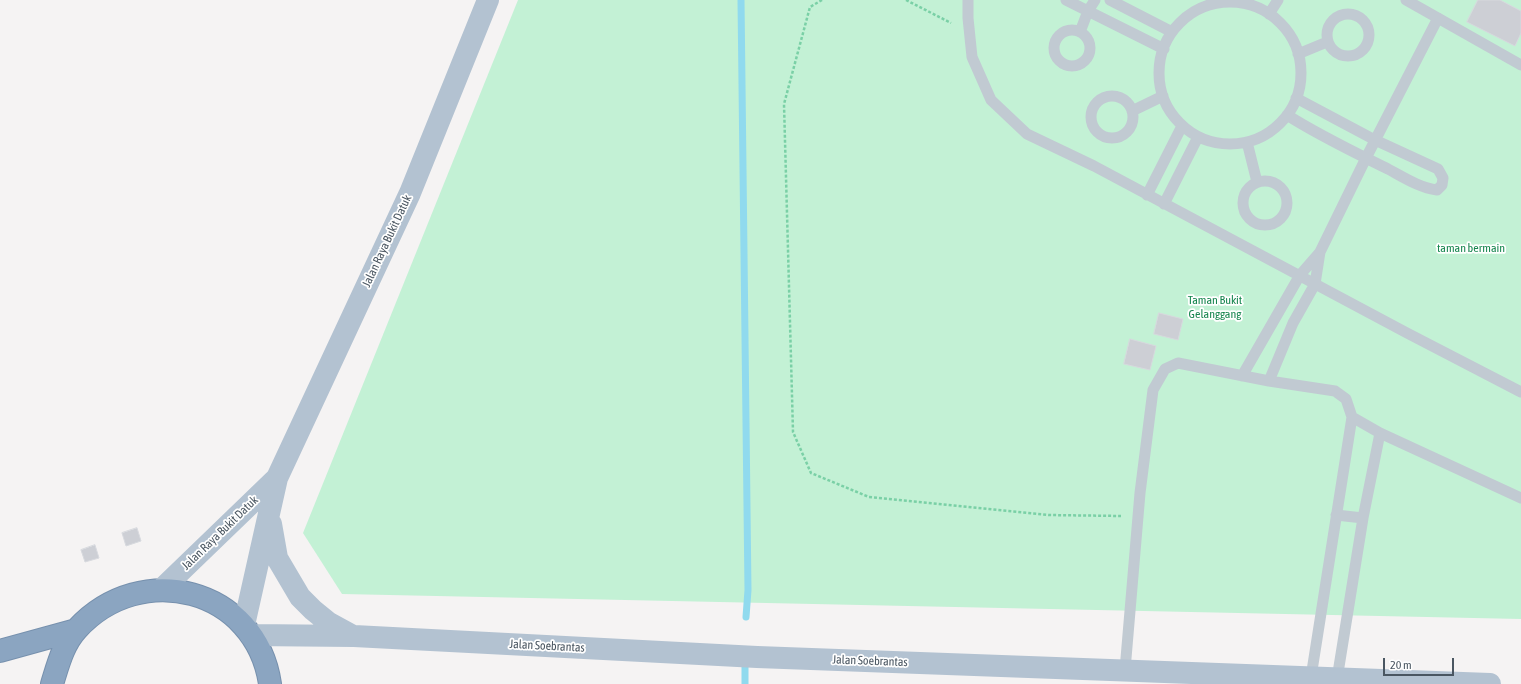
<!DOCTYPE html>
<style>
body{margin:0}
#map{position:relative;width:1521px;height:684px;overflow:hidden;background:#f5f3f3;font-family:"Asap Condensed",sans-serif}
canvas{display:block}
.scale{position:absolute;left:1383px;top:658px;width:71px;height:18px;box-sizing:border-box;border:2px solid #4a5661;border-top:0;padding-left:5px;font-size:12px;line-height:14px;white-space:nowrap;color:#4a5661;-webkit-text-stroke:3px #fff;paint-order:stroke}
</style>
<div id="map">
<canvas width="1521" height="684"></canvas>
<div class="scale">20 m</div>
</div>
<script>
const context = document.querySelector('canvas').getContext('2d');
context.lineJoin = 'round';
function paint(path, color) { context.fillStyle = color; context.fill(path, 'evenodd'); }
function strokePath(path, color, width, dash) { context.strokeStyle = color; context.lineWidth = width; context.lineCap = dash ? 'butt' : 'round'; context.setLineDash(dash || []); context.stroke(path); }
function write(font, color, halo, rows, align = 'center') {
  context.font = font + ' "Asap Condensed",sans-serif'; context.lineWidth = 3.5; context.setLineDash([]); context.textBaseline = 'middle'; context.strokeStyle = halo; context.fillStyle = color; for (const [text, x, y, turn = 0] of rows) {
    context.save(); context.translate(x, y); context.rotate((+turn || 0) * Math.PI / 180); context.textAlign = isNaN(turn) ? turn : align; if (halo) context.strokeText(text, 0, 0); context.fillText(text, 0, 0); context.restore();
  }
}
paint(new Path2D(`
 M518,0H1521V619L342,594L303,533Z`), '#c3f1d5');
strokePath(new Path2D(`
 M741,0L748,590L746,617
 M745,684V660`), '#90daee', 7);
const building = new Path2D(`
 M1478,0H1500L1521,11V33L1515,46L1467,22Z
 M1159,313L1183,319L1178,340L1154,334Z
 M1130,339L1156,346L1150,370L1124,364Z
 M137,528L141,541L126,546L122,533Z
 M95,545L99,558L85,562L81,550Z`);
paint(building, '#cdcfd5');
strokePath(building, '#d7d9de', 1);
const highway = new Path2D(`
 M0,651L76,630
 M52,684C58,665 63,644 77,629C141,559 256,588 270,684`);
strokePath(highway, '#7690ad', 24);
strokePath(new Path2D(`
 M822,0L810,7L784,104L793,432L811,473L869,497L1049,515L1121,516
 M906,0L951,23`), '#7ad0a6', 2.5, [3, 2]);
strokePath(new Path2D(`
 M968,0V18L972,57L991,100L1027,134L1094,166L1407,333L1521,392
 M1066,0L1164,49
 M1110,0L1172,32
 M1406,0L1521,65
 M1159 73a71 71 0 1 1 142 0a71 71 0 1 1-142 0Z
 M1327 35a21 21 0 1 1 42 0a21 21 0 1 1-42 0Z
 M1269,14L1278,0
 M1054 48a18 18 0 1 1 36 0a18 18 0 1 1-36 0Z
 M1080,32L1088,11L1095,0
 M1298,54L1327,42
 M1091 117a21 21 0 1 1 42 0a21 21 0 1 1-42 0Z
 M1132,111L1163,96
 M1287,115C1320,136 1354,152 1388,169C1403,177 1420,188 1437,190L1442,185L1443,178L1438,169L1375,140L1296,98
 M1247,142L1257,182
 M1243 203a22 22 0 1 1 44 0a22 22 0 1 1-44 0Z
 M1147,195L1182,126
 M1164,204L1198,137
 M1242,376L1300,275L1320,252L1366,158L1438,18
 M1269,381L1293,323L1315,284L1320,252
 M1352,417L1380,433L1521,498
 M1336,515L1363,518
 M1125,670L1140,493L1153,390L1165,369L1178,363L1269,381L1335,391L1346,399L1352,417L1311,677
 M1337,679L1363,518L1380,433`), '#c1cad2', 11);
strokePath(new Path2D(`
 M271,524L277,558L300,597L313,610L329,623L351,635
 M162,589L277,478
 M244,625L277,478L410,193L488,0
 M251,635L354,636L757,657L1490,684`), '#b3c2d1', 22);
strokePath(highway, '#8ba5c1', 22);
write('12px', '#4a5661', '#fff', [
 ["Jalan Raya Bukit Datuk",387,241,-65],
 ["Jalan Raya Bukit Datuk",220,533,-44],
 ["Jalan Soebrantas",547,646,3],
 ["Jalan Soebrantas",870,661,2]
]);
write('12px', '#17864f', '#fff', [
 ["taman bermain",1471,248],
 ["Taman Bukit",1215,300],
 ["Gelanggang",1215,314]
]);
</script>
